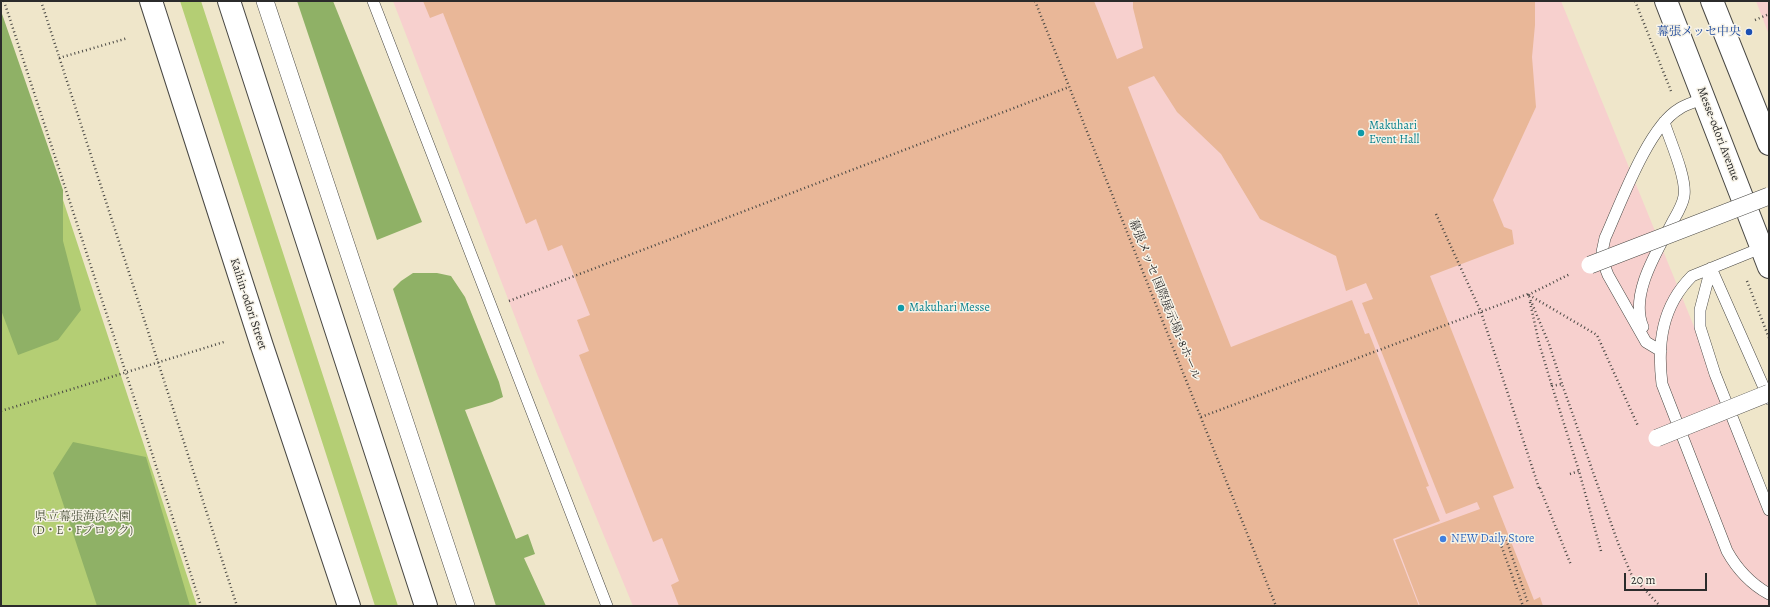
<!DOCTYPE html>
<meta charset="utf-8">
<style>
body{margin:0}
#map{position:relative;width:1770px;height:607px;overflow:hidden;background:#efe6ca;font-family:Alegreya,serif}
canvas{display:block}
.frame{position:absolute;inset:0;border:2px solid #2b2b2b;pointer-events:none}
.scale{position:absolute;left:1624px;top:573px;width:83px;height:18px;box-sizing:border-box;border:2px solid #2b2b2b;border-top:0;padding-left:5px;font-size:12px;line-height:14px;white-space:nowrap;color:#2b2b2b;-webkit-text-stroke:3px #f7f3e8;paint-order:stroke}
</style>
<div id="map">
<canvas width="1770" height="607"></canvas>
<div class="frame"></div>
<div class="scale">20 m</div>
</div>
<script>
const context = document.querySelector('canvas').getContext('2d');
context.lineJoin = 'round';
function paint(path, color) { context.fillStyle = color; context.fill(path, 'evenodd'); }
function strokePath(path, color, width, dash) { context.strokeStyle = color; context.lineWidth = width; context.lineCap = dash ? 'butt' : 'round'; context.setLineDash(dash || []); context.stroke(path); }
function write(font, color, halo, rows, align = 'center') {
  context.font = font + ' Alegreya,"Noto Serif JP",serif'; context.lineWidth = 3; context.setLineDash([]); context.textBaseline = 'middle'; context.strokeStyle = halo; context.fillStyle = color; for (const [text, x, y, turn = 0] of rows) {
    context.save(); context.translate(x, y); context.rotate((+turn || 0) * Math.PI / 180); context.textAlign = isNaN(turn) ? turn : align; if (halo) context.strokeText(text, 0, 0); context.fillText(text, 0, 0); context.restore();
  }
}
paint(new Path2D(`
 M393,1H1561L1769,510V606H633L537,374Z
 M1756,1H1769V35Z`), '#f7d0ce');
paint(new Path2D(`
 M180,1H201L398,606H375Z
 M1,12L197,606H1Z`), '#b4ce74');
paint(new Path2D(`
 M297,1H333L422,222L377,240Z
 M1,11L63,190V241L81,310L58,340L18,355L1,310Z
 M413,273H437L451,276L465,297L499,382L503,397L492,402L465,410L516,539L528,534L535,554L524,558L546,606H496L393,289L401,281Z
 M73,442L146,457L190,606H97L53,473Z`), '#8fb166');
paint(new Path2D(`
 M423,1H1094L1117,59L1143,48L1133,8V1H1535V25L1532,57L1536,107L1493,200L1504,227L1512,230L1514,244L1430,276L1514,488L1493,496L1534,600L1540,597L1543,606H1420L1395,540L1480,509L1477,502L1446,514L1362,303L1373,299L1366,283L1346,291L1336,256L1260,219L1221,154L1177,112L1154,76L1128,87L1231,347L1352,300L1365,334L1369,333L1429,486L1426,487L1440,521L1393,539L1419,606H679L671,585L679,581L662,538L653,542L579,355L589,351L577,320L590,315L562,245L548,251L536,219L526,224L443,13L430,18Z`), '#e9b798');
const service = new Path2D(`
 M373,1L607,606
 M1761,248L1692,276C1662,306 1657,343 1662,384L1727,551C1737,569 1751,584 1769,594
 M1711,268L1700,310V327L1715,374L1769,510
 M1711,268L1769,399
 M1643,327C1629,294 1658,250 1673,221C1677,214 1683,204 1684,196C1687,178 1670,141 1664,122
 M1661,351L1646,342L1608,275L1603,262L1602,252L1605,238C1620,205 1648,127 1679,109C1686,104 1696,102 1704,98`);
const pedestrian = new Path2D(`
 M265,1L466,606`);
const tertiary = new Path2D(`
 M151,1L262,346L349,606
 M229,1L426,606
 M1666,1L1769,267
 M1712,1L1769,144`);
strokePath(service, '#484743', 12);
strokePath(pedestrian, '#484743', 18);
strokePath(tertiary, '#484743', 24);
strokePath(new Path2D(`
 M4,1L139,413L201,606
 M41,1L237,606
 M1035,1L1276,606
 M1635,1L1671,91
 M1755,20L1769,14
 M59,58L128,38
 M1436,214L1481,312L1539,488
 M1747,281L1769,338
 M1528,295L1570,274
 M1529,295L1597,335L1638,426
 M509,301L1069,87
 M1530,302L1539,343L1552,386
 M1,411L224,342
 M1201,417L1528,294L1549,344L1562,384
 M1570,474L1579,471
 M1540,488L1571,565
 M1505,536L1528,603
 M1499,539L1523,606
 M1601,551L1579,471L1552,386L1562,384L1618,543L1632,576L1660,606`), '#484743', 2.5, [1, 3]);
strokePath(service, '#fff', 11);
strokePath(pedestrian, '#fff', 17);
strokePath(tertiary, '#fff', 22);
const pedestrianBridge = new Path2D(`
 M1590,265L1769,196
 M1657,438L1769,393`);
strokePath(pedestrianBridge, '#484743', 18, []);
strokePath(pedestrianBridge, '#fff', 17);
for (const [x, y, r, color] of [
 [1749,32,4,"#1a4fb4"],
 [1361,133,4,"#0f9aa8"],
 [901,308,4,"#0f9aa8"],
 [1443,539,4,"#3f7fe0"]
]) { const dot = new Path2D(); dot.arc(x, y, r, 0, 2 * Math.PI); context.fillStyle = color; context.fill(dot); strokePath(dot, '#f7f3e8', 1.5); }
write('12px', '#164399', '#f7f3e8', [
 ["幕張メッセ中央",1741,32]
], 'right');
write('12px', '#0d838f', '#f7f3e8', [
 ["Makuhari",1369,126],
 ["Event Hall",1369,140],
 ["Makuhari Messe",909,308]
], 'left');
write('12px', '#2b2b2b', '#f7f3e8', [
 ["Messe-odori Avenue",1718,134,69],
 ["幕張メッセ 国際展示場1-8ホール",1164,300,68],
 ["Kaihin-odori Street",248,304,72]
]);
write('12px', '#4d543d', '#f7f3e8', [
 ["県立幕張海浜公園",83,517],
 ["(D・E・Fブロック)",83,531]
]);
write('12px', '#366cbe', '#f7f3e8', [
 ["NEW Daily Store",1451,539]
], 'left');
</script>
